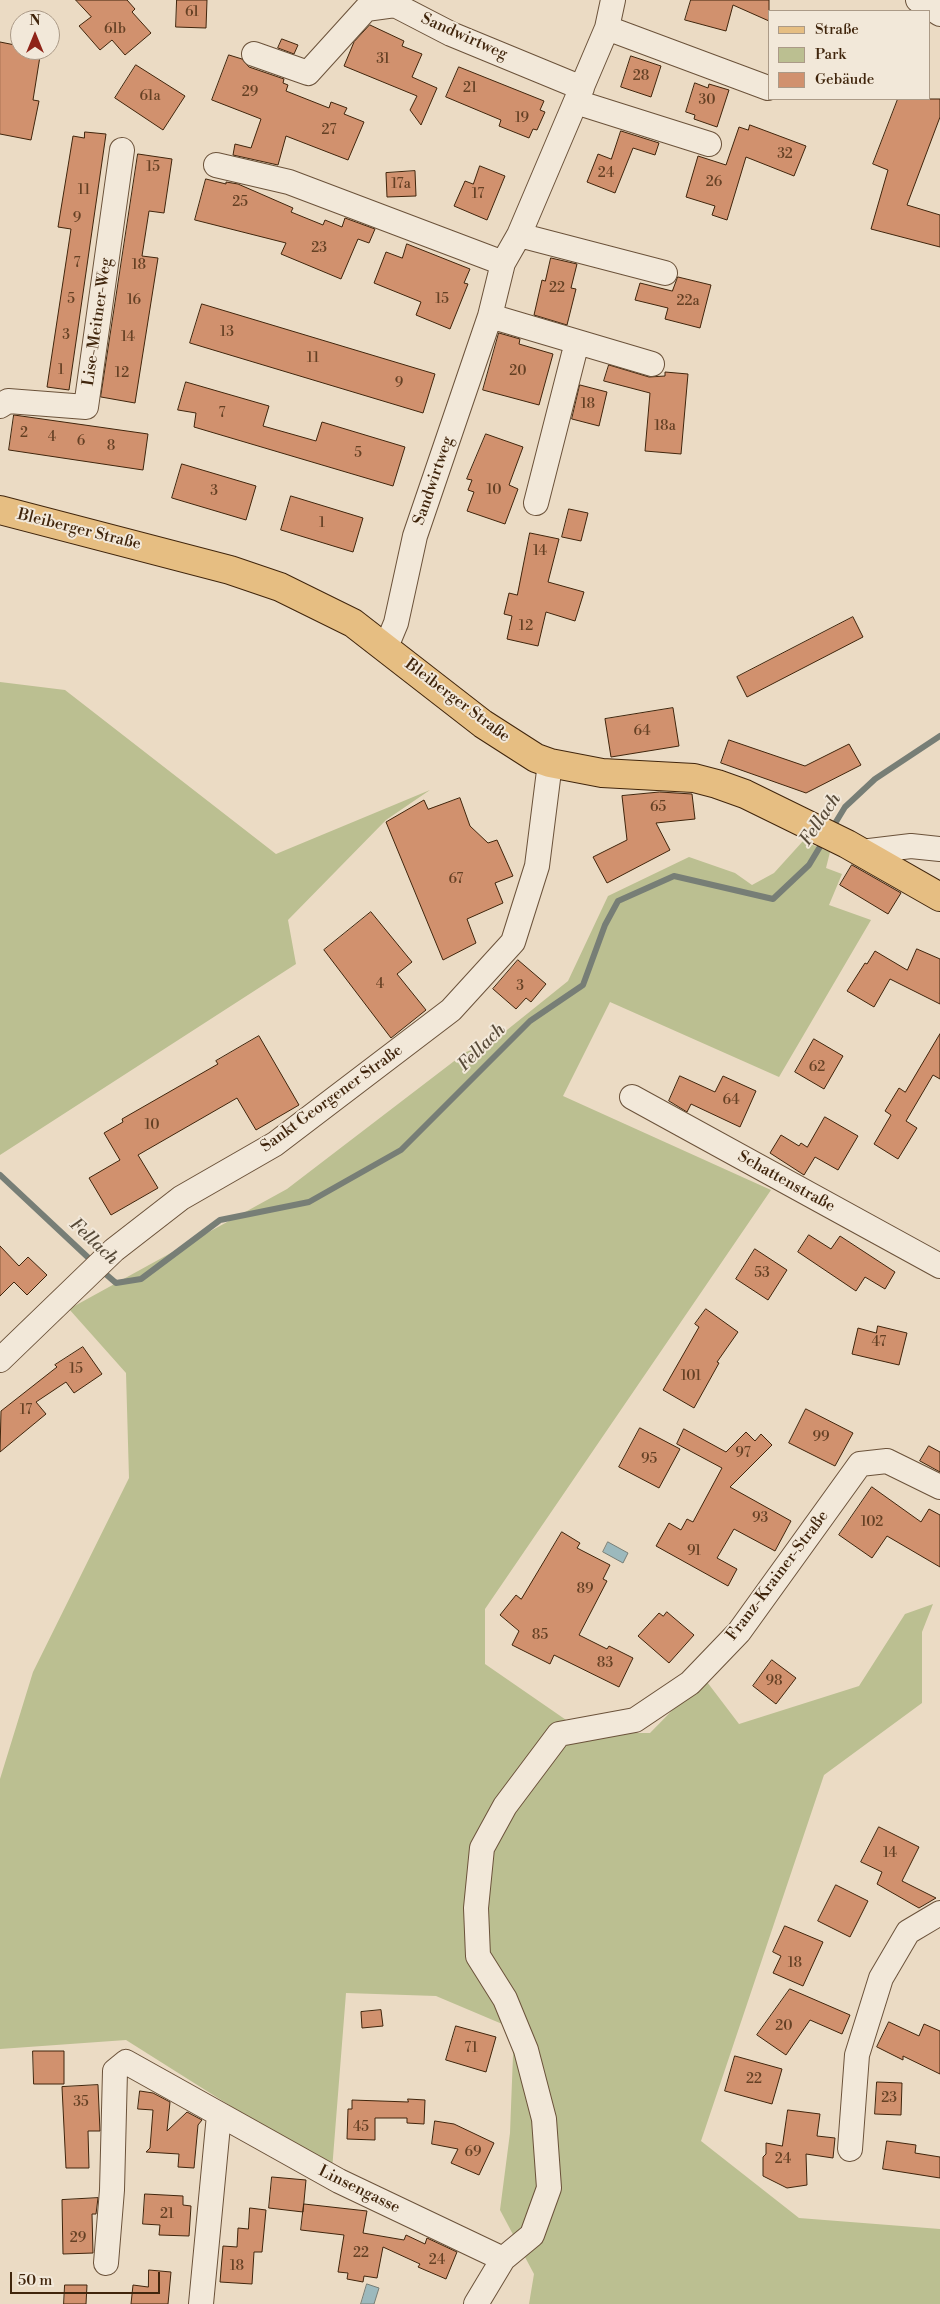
<!DOCTYPE html>
<meta charset="utf-8">
<style>
body{margin:0}
#map{position:relative;width:940px;height:2304px;overflow:hidden;background:#ebdbc4;font-family:"Libre Bodoni",serif}
canvas{display:block}
.legend{position:absolute;left:768px;top:10px;width:162px;height:90px;box-sizing:border-box;background:#f2e8d9;border:1px solid #ab9a87;margin:0;padding:6px 9px;list-style:none;font-size:15px;color:#40250c}
.legend li{display:flex;align-items:center;gap:10px;height:25px}
.legend b{width:25px;border:1px solid #ab9a87}
.north{position:absolute;left:10px;top:10px;width:50px;height:50px;box-sizing:border-box;background:#f2e8d9;border:1px solid #ab9a87;border-radius:50%;rotate:0deg;font-size:14px;font-weight:700;line-height:20px;text-align:center;color:#40250c}
.north::after{content:'';display:block;margin:auto;width:18px;height:22px;background:#8f2418;clip-path:polygon(50% 0,100% 100%,50% 72%,0 100%)}
.scale{position:absolute;left:10px;top:2272px;width:150px;height:22px;box-sizing:border-box;border:2px solid #40250c;border-top:0;padding-left:6px;font-size:15px;line-height:18px;white-space:nowrap;color:#40250c;-webkit-text-stroke:4px #f2e8d9;paint-order:stroke}
</style>
<div id="map">
<canvas width="940" height="2304"></canvas>
<ul class="legend">
<li><b style="height:6px;background:#e6be82"></b>Straße</li>
<li><b style="height:14px;background:#bbbf91"></b>Park</li>
<li><b style="height:14px;background:#d1916e"></b>Gebäude</li>
</ul>
<div class="north">N</div>
<div class="scale">50 m</div>
</div>
<script>
const context = document.querySelector('canvas').getContext('2d');
context.lineJoin = 'round';
function paint(path, color) { context.fillStyle = color; context.fill(path, 'evenodd'); }
function strokePath(path, color, width, dash) { context.strokeStyle = color; context.lineWidth = width; context.lineCap = dash ? 'butt' : 'round'; context.setLineDash(dash || []); context.stroke(path); }
function write(font, color, halo, rows, align = 'center') {
  context.font = font + ' "Libre Bodoni",serif'; context.lineWidth = 4; context.setLineDash([]); context.textBaseline = 'middle'; context.strokeStyle = halo; context.fillStyle = color; for (const [text, x, y, turn = 0] of rows) {
    context.save(); context.translate(x, y); context.rotate((+turn || 0) * Math.PI / 180); context.textAlign = isNaN(turn) ? turn : align; if (halo) context.strokeText(text, 0, 0); context.fillText(text, 0, 0); context.restore();
  }
}
paint(new Path2D(`
 M0,682L65,690L276,854L430,790L386,820L288,920L296,964L0,1155Z
 M803,841L830,852L826,868L842,874L829,905L871,920L779,1077L610,1002L563,1096L771,1190L485,1609V1664L585,1733H650L704,1678L739,1724L859,1686L905,1614L933,1604L922,1632V1703L824,1775L701,2141L799,2218L940,2229V2304H529L534,2274L500,2210L510,2133L514,2029L436,1996L346,1993L332,2170L126,2040L0,2049V1779L33,1672L129,1478L126,1373L69,1309L287,1189L466,1052L492,1042L568,981L608,896L689,857L735,873L752,885L774,873Z`), '#bbbf91');
const water = new Path2D(`
 M608,1542L628,1553L623,1563L603,1552Z
 M367,2284L379,2288L374,2304H361Z`);
paint(water, '#9cb9bd');
strokePath(water, '#777e76', 1);
strokePath(new Path2D(`
 M831,830L845,807L875,779L940,736
 M0,1175L94,1263
 M101,1270L116,1283L141,1279L220,1220L309,1202L401,1150L530,1021L583,985L605,925L618,901L674,876L773,899L809,865L824,840`), '#777e76', 6);
const building = new Path2D(`
 M76,0H127L135,9L132,12L151,33L125,55L112,40L100,50L79,26L91,17Z
 M177,0H207L206,28L176,27Z
 M691,0H769V21L733,5L726,31L685,20Z
 M370,25L404,41L402,46L422,54L412,77L437,88L421,125L410,110L417,96L344,66L354,42Z
 M282,39L298,45L294,54L278,48Z
 M0,42L20,46V50H41L33,100L39,101L31,140L0,134Z
 M229,55L242,59L249,67L284,79L283,83L288,85L286,91L329,108L331,102L347,108L344,114L364,122L348,160L286,136L278,165L233,155L235,144L251,148L261,119L212,100Z
 M631,56L661,66L651,97L621,87Z
 M136,65L185,96L163,130L115,98Z
 M459,67L544,101L540,110L545,112L537,130L533,129L529,138L499,126L501,120L446,97Z
 M695,83L708,88L709,84L729,90L717,127L694,119L695,115L686,112Z
 M898,99H940V117L907,205L940,215V247L871,229L888,170L873,164Z
 M750,125L806,146L794,176L746,157L727,220L712,215L715,206L686,197L698,156L726,165L739,127L748,130Z
 M621,131L659,143L655,155L633,148L615,193L587,182L598,154L611,159Z
 M85,132L106,134L69,390L47,387L71,229L58,227L73,136L84,138Z
 M138,154L172,159L164,213L149,211L142,256L158,258L135,403L101,397Z
 M480,166L505,176L487,220L454,206L465,181L473,184Z
 M415,171L416,196L387,197L386,173Z
 M206,179L226,184V182L238,184L293,208L291,212L323,225L325,220L342,227L345,218L375,229L369,243L358,239L341,279L281,254L286,243L195,220Z
 M407,244L470,269L464,283L468,284L450,329L416,315L421,302L374,283L386,252L402,258Z
 M551,258L577,264L571,288L576,289L567,325L534,315L542,280L545,281Z
 M678,277L711,285L700,328L665,319L668,308L635,300L640,283L672,291Z
 M202,304L435,374L423,413L190,343Z
 M499,333L520,339L519,344L553,354L539,405L483,390Z
 M609,365L649,377L665,376V372L688,374L681,454L645,451L650,393L604,381Z
 M186,382L269,406L263,426L316,441L322,422L405,447L393,486L194,427L196,413L178,410Z
 M580,385L607,392L599,426L572,419Z
 M14,415L148,434L143,470L9,450Z
 M486,434L523,447L509,485L518,489L505,524L467,511L474,492L468,490L472,480L467,479Z
 M182,464L256,486L246,520L172,498Z
 M291,496L363,518L353,552L281,530Z
 M569,509L588,513L581,541L562,537Z
 M530,533L559,539L548,582L584,592L575,621L546,612L538,646L507,639L512,616L504,614L509,593L517,595Z
 M853,617L863,637L747,697L737,677Z
 M673,708L679,746L611,757L605,719Z
 M729,740L805,766L849,744L861,765L806,793L721,763Z
 M660,792L692,794L695,819L656,823L670,850L607,883L593,857L627,840L622,796Z
 M460,798L470,826L488,843L497,840L513,876L495,883L503,903L467,919L476,943L443,960L386,822L424,800L428,809Z
 M852,865L901,893L888,914L840,885Z
 M371,912L412,962L397,974L426,1010L391,1038L324,950Z
 M917,949L940,959V1004L890,979L874,1007L847,991L865,963L867,964L875,951L907,970Z
 M518,960L546,984L531,1002L526,998L516,1009L493,989Z
 M940,1034V1079L933,1075L906,1121L917,1128L898,1159L874,1144L891,1115L885,1111L899,1088L905,1092Z
 M259,1036L299,1105L256,1130L237,1098L138,1155L158,1188L111,1215L89,1178L120,1160L104,1133L123,1122L122,1119L218,1064L216,1061Z
 M814,1039L843,1056L824,1089L795,1072Z
 M680,1076L715,1092L723,1076L756,1091L740,1127L691,1104L687,1112L669,1101Z
 M825,1117L858,1136L838,1170L815,1157L804,1175L770,1153L781,1135L799,1146L801,1143L807,1147Z
 M809,1235L831,1249L840,1236L895,1272L885,1289L865,1277L856,1291L798,1252Z
 M0,1246L19,1266L28,1257L47,1275L27,1295L14,1282L0,1296Z
 M755,1249L787,1270L768,1300L736,1279Z
 M706,1309L738,1332L717,1362L719,1363L694,1408L663,1390L699,1327L695,1324Z
 M878,1326L907,1333L899,1365L852,1354L858,1328L876,1333Z
 M83,1347L102,1374L74,1393L66,1382L36,1402L46,1414L0,1452L1,1411L57,1367L55,1365Z
 M806,1409L853,1433L835,1466L789,1443Z
 M640,1428L680,1449L659,1488L619,1467Z
 M684,1429L726,1452L746,1432L755,1441L761,1434L772,1445L730,1487L791,1521L775,1551L734,1529L717,1558L737,1569L728,1586L656,1546L669,1523L681,1530L687,1519L693,1522L722,1468L677,1444Z
 M929,1446L940,1452V1472L920,1461Z
 M872,1487L921,1522L929,1509L940,1515V1567L887,1536L872,1558L839,1535Z
 M562,1532L580,1543L577,1548L610,1565L603,1579L607,1581L579,1635L607,1649L609,1646L633,1658L619,1687L554,1655L550,1664L512,1645L519,1631L500,1615L516,1595L521,1599Z
 M667,1612L694,1635L669,1663L638,1636L659,1613L663,1616Z
 M772,1660L796,1678L776,1704L753,1686Z
 M879,1827L919,1847L902,1881L936,1898L919,1908L877,1884L882,1872L861,1862Z
 M836,1885L868,1901L850,1937L818,1921Z
 M785,1926L823,1942L803,1986L773,1973L781,1956L773,1952Z
 M790,1989L850,2015L842,2034L810,2020L786,2055L757,2035Z
 M381,2010L383,2026L362,2028L361,2012Z
 M889,2022L919,2036L924,2024L940,2031V2074L903,2056V2060L877,2047Z
 M456,2026L496,2037L486,2072L446,2060Z
 M33,2051H64V2084H34Z
 M735,2056L782,2069L772,2104L725,2091Z
 M877,2082L902,2083L901,2115L875,2114Z
 M98,2085L100,2131H88L89,2168H66L62,2087Z
 M140,2091L153,2093L170,2102L167,2131L187,2112L202,2120L198,2125L194,2168L178,2167L179,2154L146,2152L150,2148L153,2110L138,2109Z
 M408,2099L425,2100L424,2124L407,2123V2118H375V2140L347,2139L348,2109H352V2100L408,2102Z
 M788,2110L820,2114L817,2136L835,2138L833,2158L806,2154L807,2185L787,2188L763,2176V2157L766,2154V2143L782,2146Z
 M435,2121L454,2124L494,2143L479,2175L451,2163L458,2149L432,2144Z
 M887,2141L916,2145L915,2153L940,2157V2178L883,2169Z
 M272,2177L306,2180L303,2212L269,2208Z
 M145,2194L183,2196V2205L191,2206L189,2236L159,2235L160,2225L143,2224Z
 M98,2198L96,2214H92L93,2253L63,2254L62,2200Z
 M304,2204L367,2211L363,2233L404,2240L406,2235L425,2244L427,2238L457,2252L446,2279L418,2267L420,2264L383,2247L377,2278L364,2276L363,2282L347,2279L348,2273L338,2272L344,2235L301,2230Z
 M250,2208L266,2210L262,2252H254L252,2284L220,2282L223,2246L237,2247L238,2228L248,2229Z
 M149,2270L171,2272L168,2304H131L133,2285L148,2287Z
 M65,2285H87L86,2304H64Z`);
paint(building, '#d1916e');
strokePath(building, '#40250c', 1);
const minor = new Path2D(`
 M918,0L940,14
 M607,28L768,88
 M254,54L308,73L366,9L395,5L451,34L582,88
 M576,102L709,144
 M216,165L289,182L503,263
 M519,235L665,273
 M490,316L652,364
 M0,406L8,401L86,407L122,150
 M536,503L577,342
 M386,647L396,623L415,536L490,316L503,263L519,235L607,28L613,0
 M861,852L911,846L940,849
 M632,1097L940,1266
 M0,1360L114,1250L181,1198L275,1144L451,1010L513,942L537,866L550,763
 M850,2149L857,2055L881,1978L908,1932L940,1913
 M106,2263L112,2190L115,2071L126,2062L339,2181L503,2259
 M201,2304L219,2115
 M476,2304L503,2259L532,2235L549,2188L544,2119L526,2050L505,1999L478,1956L476,1908L482,1848L505,1806L559,1734L635,1720L690,1683L739,1632L860,1464L887,1461L940,1487`);
const major = new Path2D(`
 M0,510L230,570L280,587L353,623L483,724L536,758L550,763L602,773L694,778L717,784L745,794L847,844L940,897`);
strokePath(minor, '#6b523a', 26);
strokePath(major, '#40250c', 30);
strokePath(minor, '#f2e8d9', 24);
strokePath(major, '#e6be82', 28);
write('14px', '#644024', null, [
 ["61",192,13],
 ["61b",115,30],
 ["31",383,60],
 ["28",641,77],
 ["21",470,89],
 ["29",250,93],
 ["61a",150,97],
 ["30",707,101],
 ["19",522,119],
 ["27",329,131],
 ["32",785,155],
 ["15",153,168],
 ["24",606,174],
 ["26",714,183],
 ["17a",401,185],
 ["11",84,191],
 ["17",478,195],
 ["25",240,203],
 ["9",77,219],
 ["23",319,249],
 ["7",77,264],
 ["18",139,266],
 ["22",557,289],
 ["5",71,300],
 ["15",442,300],
 ["16",134,301],
 ["22a",688,302],
 ["13",227,333],
 ["3",66,336],
 ["14",128,338],
 ["11",313,359],
 ["1",61,371],
 ["20",518,372],
 ["12",122,374],
 ["9",399,384],
 ["18",588,405],
 ["7",222,414],
 ["18a",665,427],
 ["2",24,434],
 ["4",52,438],
 ["6",81,442],
 ["8",111,447],
 ["5",358,454],
 ["10",494,491],
 ["3",214,492],
 ["1",322,524],
 ["14",540,552],
 ["12",526,627],
 ["64",642,732],
 ["65",658,808],
 ["67",456,880],
 ["4",380,985],
 ["3",520,987],
 ["62",817,1068],
 ["64",731,1101],
 ["10",152,1126],
 ["53",762,1274],
 ["47",879,1343],
 ["15",76,1370],
 ["101",691,1377],
 ["17",26,1411],
 ["99",821,1438],
 ["97",743,1454],
 ["95",649,1460],
 ["93",760,1519],
 ["102",872,1523],
 ["91",694,1552],
 ["89",585,1590],
 ["85",540,1636],
 ["83",605,1664],
 ["98",774,1682],
 ["14",890,1854],
 ["18",795,1964],
 ["20",784,2027],
 ["71",471,2049],
 ["22",754,2080],
 ["23",889,2099],
 ["35",81,2103],
 ["45",361,2128],
 ["69",473,2153],
 ["24",783,2160],
 ["21",167,2215],
 ["29",78,2239],
 ["22",361,2254],
 ["24",437,2261],
 ["18",237,2267]
]);
write('16px', '#40250c', '#f2e8d9', [
 ["Sandwirtweg",464,37,24],
 ["Lise-Meitner-Weg",98,322,-82],
 ["Sandwirtweg",434,481,-71],
 ["Bleiberger Straße",79,530,14],
 ["Bleiberger Straße",457,701,37],
 ["Sankt Georgener Straße",332,1099,-36],
 ["Schattenstraße",786,1182,29],
 ["Franz-Krainer-Straße",778,1576,-53],
 ["Linsengasse",359,2190,26]
]);
write('italic 18px', '#574a38', '#f2e8d9', [
 ["Fellach",821,820,-56],
 ["Fellach",482,1048,-45],
 ["Fellach",93,1242,43]
]);
</script>
